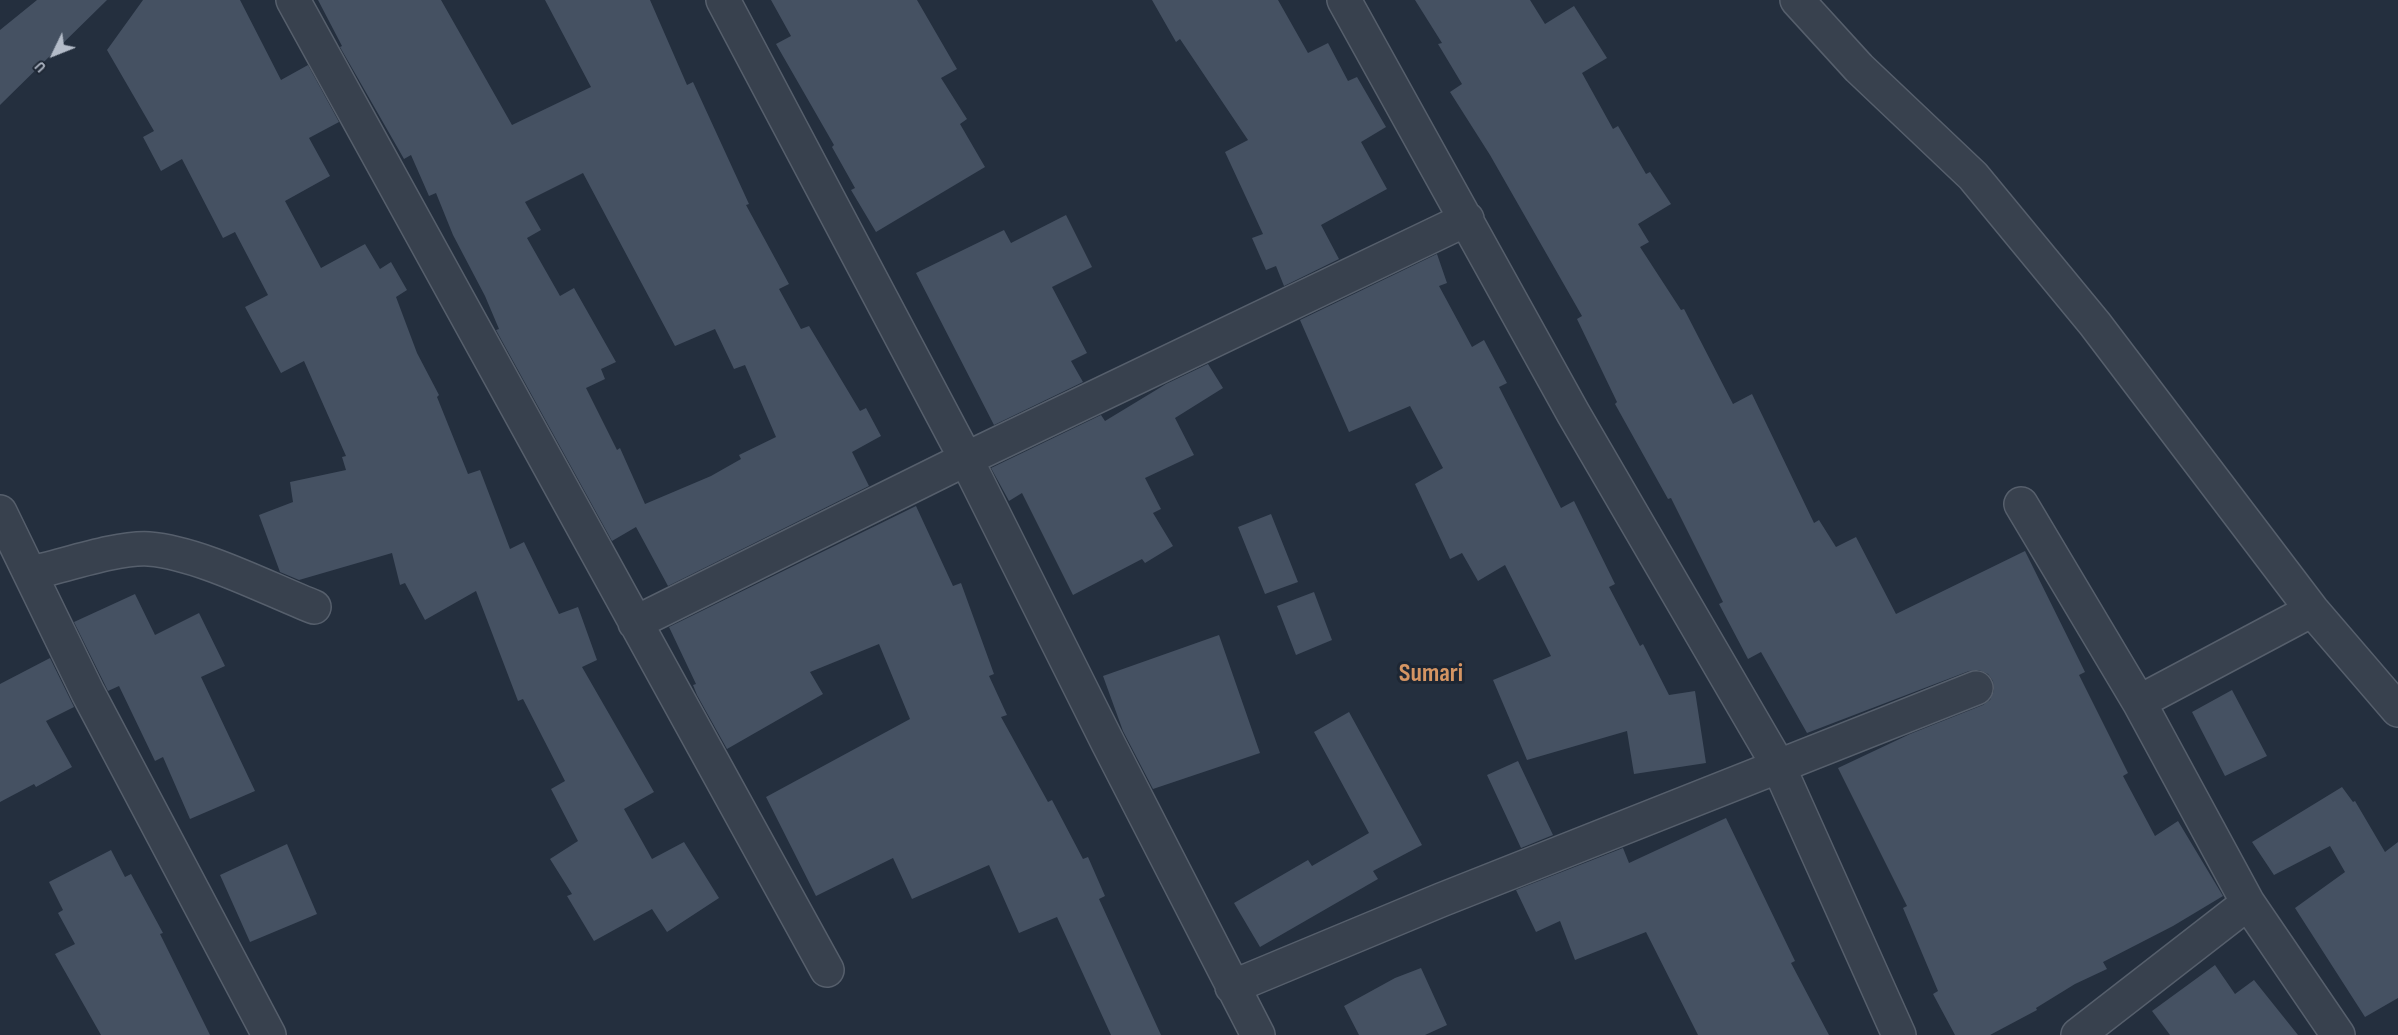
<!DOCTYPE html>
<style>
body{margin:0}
#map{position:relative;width:2398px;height:1035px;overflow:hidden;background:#242f3e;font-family:"Sofia Sans Condensed",sans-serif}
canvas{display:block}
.north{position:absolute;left:24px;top:24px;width:60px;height:60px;-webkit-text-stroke:4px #1d2633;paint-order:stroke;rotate:227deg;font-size:16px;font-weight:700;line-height:24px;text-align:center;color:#b4bcc9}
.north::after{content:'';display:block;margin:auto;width:21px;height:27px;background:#b4bcc9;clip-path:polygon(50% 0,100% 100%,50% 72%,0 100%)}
</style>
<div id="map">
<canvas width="2398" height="1035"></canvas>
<div class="north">U</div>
</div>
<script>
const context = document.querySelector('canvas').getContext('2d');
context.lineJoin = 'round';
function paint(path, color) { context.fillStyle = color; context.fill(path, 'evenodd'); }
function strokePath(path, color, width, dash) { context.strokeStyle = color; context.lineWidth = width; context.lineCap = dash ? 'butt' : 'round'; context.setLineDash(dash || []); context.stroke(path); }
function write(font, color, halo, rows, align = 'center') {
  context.font = font + ' "Sofia Sans Condensed",sans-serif'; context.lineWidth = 6; context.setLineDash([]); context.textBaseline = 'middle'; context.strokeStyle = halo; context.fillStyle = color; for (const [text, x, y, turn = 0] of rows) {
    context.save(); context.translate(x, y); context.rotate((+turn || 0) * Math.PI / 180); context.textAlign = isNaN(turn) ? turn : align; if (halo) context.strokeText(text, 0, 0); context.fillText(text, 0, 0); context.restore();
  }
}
paint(new Path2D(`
 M37,0H107L0,105V30Z
 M143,0H240L281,80L308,65L339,122L309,138L330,176L285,201L321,268L365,244L380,269L391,262L407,290L396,297L417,353L439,395L437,397L468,474L480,470L510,549L524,542L559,614L578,607L597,660L582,667L654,792L624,809L652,859L684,842L719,898L667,932L652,909L594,941L567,896L572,894L550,859L578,841L551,789L565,781L523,699L518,701L476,591L425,620L405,583L400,585L392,553L299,580L280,572L259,515L293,502L290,482L346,470L342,457L346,456L304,361L281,373L245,307L268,295L235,232L223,238L182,159L161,171L143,137L154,131L107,50Z
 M318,0H441L512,125L591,87L545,0H650L687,85L693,82L749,204L746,205L789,284L779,289L801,329L809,326L860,411L866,408L881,436L852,452L869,486L668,586L636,527L612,541L496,330L499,329L485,296L453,235L436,193L429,196L411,155L404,159L340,47L342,46ZM583,173L675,346L715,329L734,369L745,365L776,437L739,455L741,459L711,476L645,504L620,448L617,450L586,388L605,379L601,369L616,362L574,288L560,296L527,238L541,230L525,202Z
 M771,0H917L957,69L941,78L967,119L960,124L985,167L876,232L851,190L855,188L832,147L834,145L776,44L791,36Z
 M1152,0H1278L1308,53L1328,43L1348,81L1357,77L1386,127L1361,142L1387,189L1321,225L1339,259L1284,286L1276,266L1266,270L1252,238L1263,234L1225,152L1248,140L1180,39L1176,42Z
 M1415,0H1530L1545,24L1574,6L1607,58L1582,73L1613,129L1618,126L1646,174L1650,172L1671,204L1638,224L1649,242L1640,247L1681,310L1684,309L1733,404L1752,394L1814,523L1819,520L1836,547L1856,537L1896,614L2025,551L2085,672L2079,675L2128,773L2123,776L2155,836L2178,821L2223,896L2173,926L2103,962L2107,969L2075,984L2036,1008L2037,1010L1990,1035H1955L1933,994L1938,991L1903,908L1907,906L1838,768L1910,734L1983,705L1990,700L1994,691L1993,681L1988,674L1979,670L1969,671L1807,733L1761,652L1748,659L1719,604L1723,602L1671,498L1668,499L1615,404L1617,402L1577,319L1582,316L1490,155L1450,92L1462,84L1438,44L1442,43Z
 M1066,215L1092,267L1052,287L1087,353L1071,361L1083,382L994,425L916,273L1004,230L1011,243Z
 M1437,254L1447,283L1439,286L1472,347L1484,340L1507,383L1499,387L1561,508L1574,501L1615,584L1609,587L1640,646L1643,644L1669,695L1695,691L1706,763L1634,774L1627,731L1527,760L1493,680L1551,656L1505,565L1478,581L1462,553L1450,559L1415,484L1443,468L1410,406L1349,432L1300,320Z
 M1208,364L1223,388L1175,418L1194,455L1145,478L1161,509L1153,513L1173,546L1145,563L1142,559L1073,595L1022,493L1009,501L991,468L1101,415L1105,421L1166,384Z
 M916,506L953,586L961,583L994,674L989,676L1007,715L1001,717L1048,802L1052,800L1083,859L1088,857L1105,896L1099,899L1161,1035H1111L1057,917L1019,933L989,865L912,899L893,858L816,896L766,797L910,719L879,644L810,672L823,694L727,749L697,695L693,685L696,684L669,627Z
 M1271,514L1298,582L1265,594L1238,527Z
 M1314,592L1332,640L1296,655L1277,606Z
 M135,594L155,635L199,613L225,666L201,677L255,791L190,819L163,757L155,761L119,686L108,691L74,622Z
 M1219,635L1260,753L1153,789L1123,731L1103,676Z
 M50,658L74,707L46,721L72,767L36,787L34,784L0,802V684Z
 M2232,690L2267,756L2225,776L2192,712Z
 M1349,712L1422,845L1373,871L1378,879L1260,947L1234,903L1308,860L1312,866L1369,833L1314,732Z
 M1518,761L1553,835L1521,848L1487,775Z
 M2342,787L2353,802L2355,801L2385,852L2398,842V998L2365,1017L2295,908L2345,872L2330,846L2274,875L2252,842Z
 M1726,818L1795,961L1791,963L1829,1035H1698L1646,932L1575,960L1560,921L1536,932L1516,890L1623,848L1629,863Z
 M287,844L317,914L250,942L220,875Z
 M111,850L125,877L131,874L163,933L160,934L210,1035H101L55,954L75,944L58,913L63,910L49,882Z
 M2215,965L2235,994L2254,980L2298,1035H2170L2152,1011Z
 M1421,968L1447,1025L1425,1035H1359L1344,1006L1395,978Z`), '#455162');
const street = new Path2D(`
 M293,0L827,970
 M723,0L966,459L1108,743L1258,1035
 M1344,0L1573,413L1778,765L1899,1035
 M1797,0L1859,68L1973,176L2095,324L2312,610L2398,710
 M2021,504L2139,702L2248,903
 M0,512L88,693L269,1035
 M31,573C64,566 117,547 149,549C199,553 266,588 314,607
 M635,623L966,459L1467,219
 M2139,702L2312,610
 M1232,987L1441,900L1976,688
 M2078,1035L2248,903L2338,1035`);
strokePath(street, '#565f6c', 36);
strokePath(street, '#38414e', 33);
write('bold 26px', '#d59563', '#1d2633', [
 ["Sumari",1431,674]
]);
</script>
